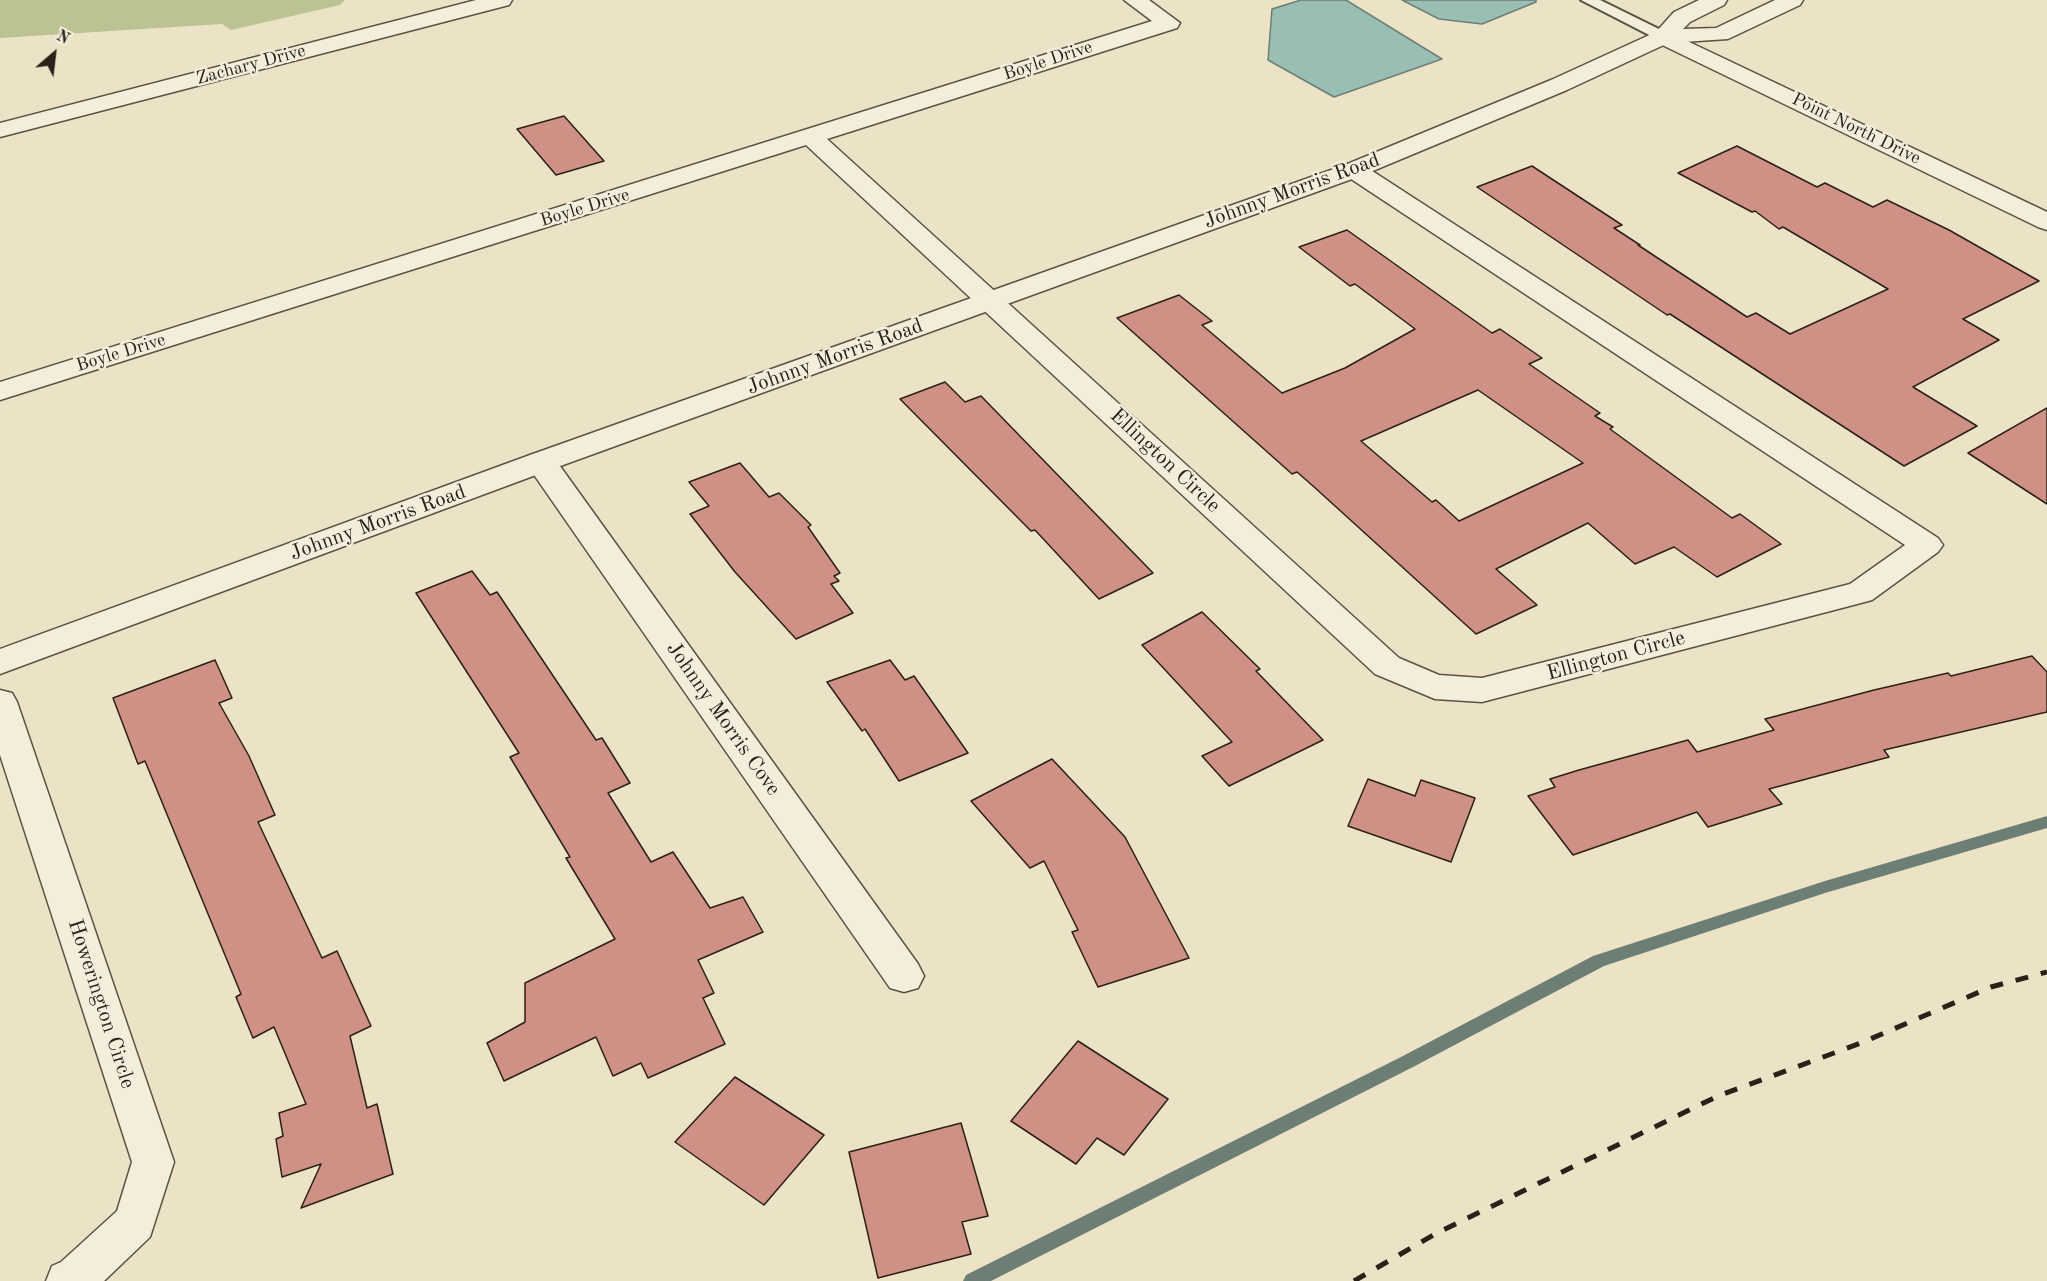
<!DOCTYPE html>
<style>
body{margin:0}
#map{position:relative;width:2047px;height:1281px;overflow:hidden;background:#ece3c7;font-family:"Old Standard TT",serif}
canvas{display:block}
.north{position:absolute;left:24px;top:24px;width:60px;height:60px;-webkit-text-stroke:4px #f3eddb;paint-order:stroke;rotate:28deg;font-size:16px;font-weight:700;line-height:24px;text-align:center;color:#2b2119}
.north::after{content:'';display:block;margin:auto;width:21px;height:27px;background:#2b2119;clip-path:polygon(50% 0,100% 100%,50% 72%,0 100%)}
</style>
<div id="map">
<canvas width="2047" height="1281"></canvas>
<div class="north">N</div>
</div>
<script>
const context = document.querySelector('canvas').getContext('2d');
context.lineJoin = 'round';
function paint(path, color) { context.fillStyle = color; context.fill(path, 'evenodd'); }
function strokePath(path, color, width, dash) { context.strokeStyle = color; context.lineWidth = width; context.lineCap = dash ? 'butt' : 'round'; context.setLineDash(dash || []); context.stroke(path); }
function write(font, color, halo, rows, align = 'center') {
  context.font = font + ' "Old Standard TT",serif'; context.lineWidth = 5; context.setLineDash([]); context.textBaseline = 'middle'; context.strokeStyle = halo; context.fillStyle = color; for (const [text, x, y, turn = 0] of rows) {
    context.save(); context.translate(x, y); context.rotate((+turn || 0) * Math.PI / 180); context.textAlign = isNaN(turn) ? turn : align; if (halo) context.strokeText(text, 0, 0); context.fillText(text, 0, 0); context.restore();
  }
}
paint(new Path2D(`
 M0,0H345L340,5L231,30L222,24L0,38Z`), '#bbc393');
const water = new Path2D(`
 M1301,0H1346L1442,59L1334,97L1268,60L1272,9Z
 M1402,0H1536V2L1482,24L1439,19Z`);
paint(water, '#99beb3');
strokePath(water, '#6d7f75', 1.5);
paint(new Path2D(`
 M2047,816V828L1825,893L1604,966L1413,1067L991,1281H963L966,1275L1401,1057L1593,956L1825,881Z`), '#6d7f75');
const building = new Path2D(`
 M564,116L604,161L556,175L517,129Z
 M1737,146L1817,187L1825,183L1873,207L1887,200L1949,230L2039,281L1963,319L1999,340L1913,387L1977,426L1904,466L1670,314L1667,315L1477,187L1532,166L1622,225L1614,228L1640,245H1638L1747,317L1756,313L1790,334L1888,289L1783,227L1779,229L1755,211L1752,212L1678,173Z
 M1347,230L1492,333L1500,329L1542,358L1529,364L1600,413L1595,416L1613,427L1610,429L1732,518L1740,514L1781,544L1717,577L1674,547L1635,564L1588,523L1496,569L1537,605L1476,634L1313,486L1297,472L1292,474L1117,318L1179,295L1212,321L1202,325L1282,393L1345,368L1415,329L1355,284L1350,286L1299,247ZM1478,390L1583,463L1459,521L1436,500L1432,502L1361,441Z
 M945,382L965,402L981,396L1153,573L1099,599L1035,530L1031,531L900,399Z
 M2047,408V504L1968,453Z
 M740,463L769,497L779,493L811,525L808,527L840,573L834,576L839,581L831,584L853,613L796,639L735,572L690,514L709,506L689,482Z
 M472,571L490,595L497,592L596,740L602,738L630,783L608,793L651,862L673,852L710,908L743,897L763,932L698,960L714,993L703,998L725,1044L648,1078L641,1063L613,1076L596,1037L504,1081L487,1043L525,1022V983L615,939L566,858L570,857L510,757L519,753L416,593Z
 M1202,612L1260,669L1256,671L1323,740L1229,786L1202,756L1232,742L1142,645Z
 M2032,656L2047,672V712L1884,750L1889,757L1769,789L1782,804L1708,827L1697,812L1573,855L1528,796L1555,787L1550,779L1579,770L1688,740L1697,752L1774,730L1765,719L1874,690L1948,673L1951,676Z
 M215,660L232,698L219,703L249,756L275,815L258,822L322,958L337,951L371,1026L350,1036L367,1108L377,1104L393,1174L301,1208L321,1164L282,1177L276,1139L283,1136L279,1113L306,1104L274,1027L253,1038L236,997L241,994L145,761L138,764L113,698Z
 M890,660L905,680L914,676L968,753L899,781L865,729L862,731L827,682Z
 M1052,759L1125,837L1189,958L1098,987L1072,932L1078,930L1044,861L1030,868L971,801Z
 M1368,779L1415,796L1421,780L1475,798L1451,862L1348,826Z
 M1078,1041L1168,1099L1124,1155L1097,1138L1076,1164L1011,1121Z
 M735,1077L824,1135L764,1205L675,1142Z
 M961,1123L988,1216L962,1222L971,1254L878,1278L849,1152Z`);
paint(building, '#cf9085');
strokePath(building, '#2b2119', 1.5);
const service = new Path2D(`
 M1581,0H1600L1669,34L1672,37L1669,40H1659Z`);
const minor = new Path2D(`
 M476,0H512L509,5L0,137V123Z
 M1124,0H1149L1180,23L1177,28L827,139L1399,658L1439,675L1482,678L1850,584L1905,545L1345,175L1342,170L1345,165L1354,163L1363,165L1938,538L1943,545L1938,552L1872,600L1861,603L1482,702L1435,699L1375,674L806,145L0,400V382L1152,21Z
 M1664,30L2047,212V230L2038,227L1656,42L1653,37L1656,32Z
 M541,452L552,455L918,964L924,976L918,988L904,992L890,988L530,469L526,462L530,455Z
 M0,690L12,693L17,702L174,1162L150,1237L104,1281H46L52,1266L61,1262L117,1211L132,1162L0,755Z`);
const tertiary = new Path2D(`
 M1699,0H1727L1724,5L1690,22L1683,29L1716,28L1775,0H1803L1800,5L1728,39L1668,43L1567,90L1363,175L552,469L0,674V649L530,455L1345,165L1551,80L1656,32L1674,12Z`);
strokePath(service, '#5b5244', 4);
strokePath(minor, '#5b5244', 3);
strokePath(tertiary, '#5b5244', 3);
paint(service, '#f3eddb');
paint(minor, '#f3eddb');
paint(tertiary, '#f3eddb');
strokePath(new Path2D(`
 M1354,1281L1437,1233L1718,1096L1861,1043L1991,987L2047,972`), '#2b2119', 5, [13, 13]);
write('18px', '#2b2119', '#f3eddb', [
 ["Boyle Drive",1048,61,-18],
 ["Zachary Drive",251,65,-15],
 ["Point North Drive",1856,129,26],
 ["Boyle Drive",585,208,-17],
 ["Boyle Drive",121,353,-17]
]);
write('21px', '#2b2119', '#f3eddb', [
 ["Johnny Morris Road",1292,191,-20],
 ["Johnny Morris Road",835,357,-20],
 ["Ellington Circle",1165,461,43],
 ["Johnny Morris Road",378,523,-20],
 ["Ellington Circle",1616,656,-15],
 ["Johnny Morris Cove",723,719,55],
 ["Howerington Circle",101,1004,72]
]);
</script>
